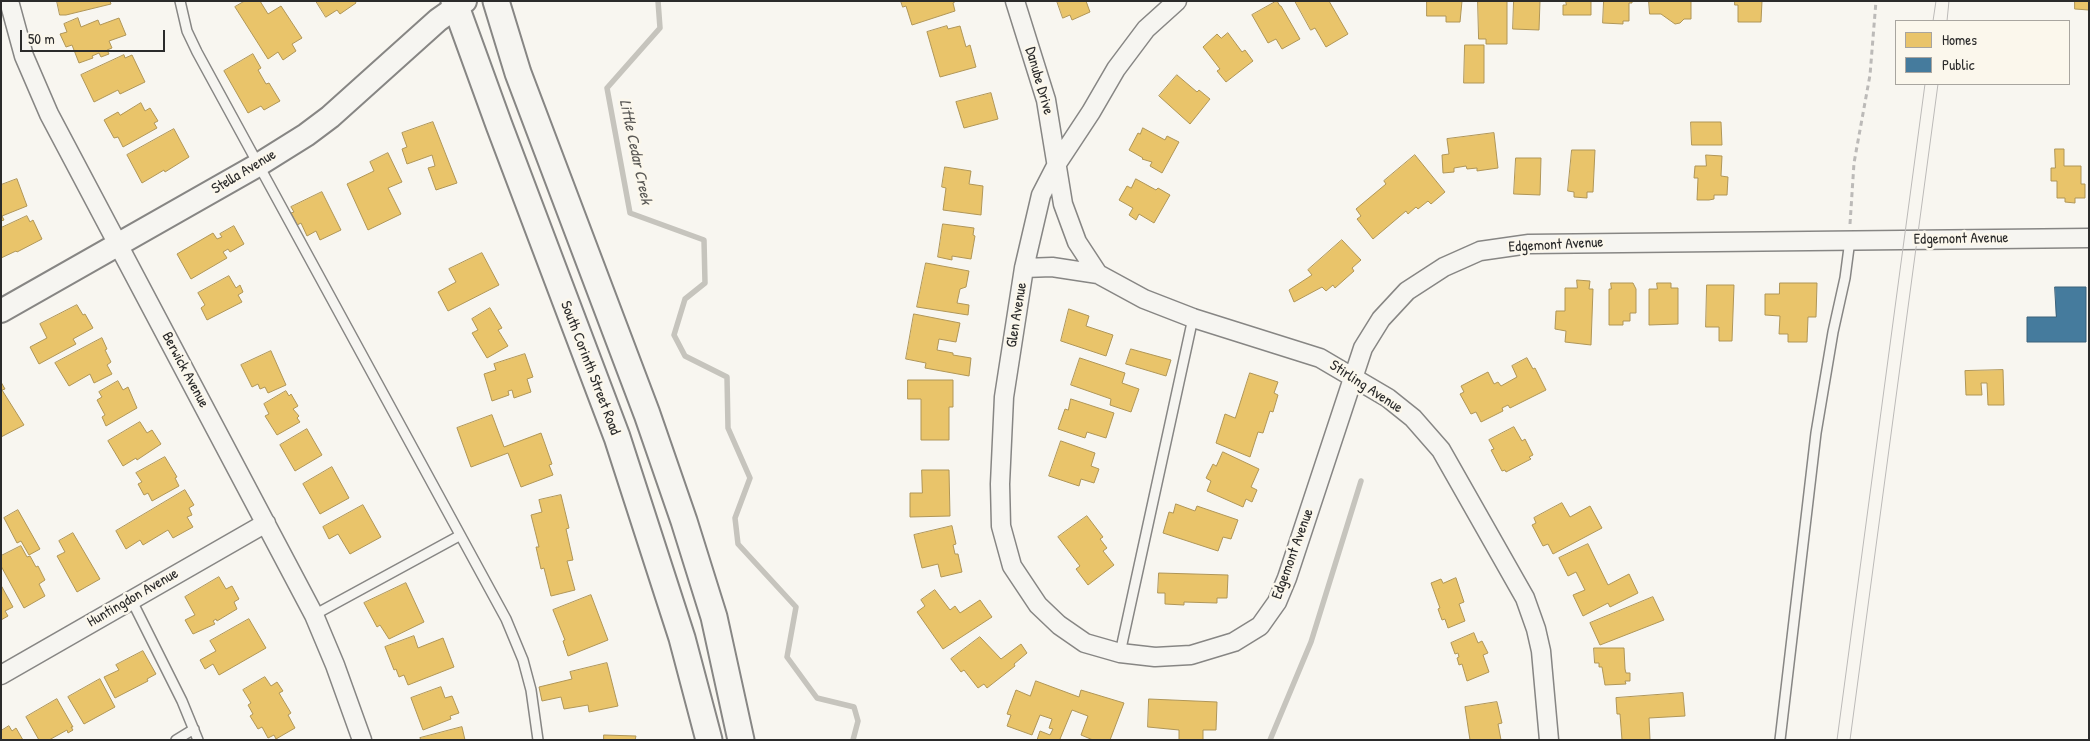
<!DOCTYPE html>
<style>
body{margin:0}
#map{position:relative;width:2090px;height:741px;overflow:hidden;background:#f8f6f0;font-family:"Patrick Hand",sans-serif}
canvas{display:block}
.frame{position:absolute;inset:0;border:2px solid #2b2b2b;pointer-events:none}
.legend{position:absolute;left:1895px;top:20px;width:175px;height:65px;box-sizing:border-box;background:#fbf7ec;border:1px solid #a8a59f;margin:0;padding:6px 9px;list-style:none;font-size:15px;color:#2b2b2b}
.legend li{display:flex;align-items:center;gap:10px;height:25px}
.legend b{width:25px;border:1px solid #a8a59f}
.scale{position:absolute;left:20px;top:30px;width:145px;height:22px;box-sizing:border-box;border:2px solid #2b2b2b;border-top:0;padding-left:6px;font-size:15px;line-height:18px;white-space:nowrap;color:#2b2b2b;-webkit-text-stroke:4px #fbf7ec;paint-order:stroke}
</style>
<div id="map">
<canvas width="2090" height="741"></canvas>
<div class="frame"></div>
<ul class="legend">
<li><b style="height:14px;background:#e9c46a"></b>Homes</li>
<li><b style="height:14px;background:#457b9d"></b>Public</li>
</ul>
<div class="scale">50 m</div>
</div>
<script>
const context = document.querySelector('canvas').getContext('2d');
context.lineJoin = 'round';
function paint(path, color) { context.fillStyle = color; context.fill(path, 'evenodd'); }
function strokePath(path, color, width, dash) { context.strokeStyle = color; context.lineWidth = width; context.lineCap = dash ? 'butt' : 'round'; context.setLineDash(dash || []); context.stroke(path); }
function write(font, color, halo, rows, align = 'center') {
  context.font = font + ' "Patrick Hand",sans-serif'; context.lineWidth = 5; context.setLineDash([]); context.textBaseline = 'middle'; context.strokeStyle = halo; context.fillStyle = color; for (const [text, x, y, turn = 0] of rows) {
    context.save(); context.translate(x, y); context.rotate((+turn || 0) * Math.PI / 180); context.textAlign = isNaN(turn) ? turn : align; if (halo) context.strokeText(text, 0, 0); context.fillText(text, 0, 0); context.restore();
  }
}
const homes = new Path2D(`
 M57,1H110L111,4L66,15H60Z
 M245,1H260L268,14L281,6L302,38L292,44L296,51L283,60L278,52L268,59L235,7Z
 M316,1H355L356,3L340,14L337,10L326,17Z
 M901,1H956L953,3L955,11L912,25L906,6L903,7Z
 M1057,1H1086L1090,12L1072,20L1070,15L1063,18Z
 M1277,1L1280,6H1281L1300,39L1282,49L1276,39L1268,43L1252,15Z
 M1295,1H1329L1348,34L1326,47L1315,28L1311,30Z
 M1427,1H1462L1460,22H1446V16H1427Z
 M1478,1H1507V44H1486V39H1479Z
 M1514,1H1540L1539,30L1513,29Z
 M1566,1H1591V15H1563V5H1566Z
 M1604,1H1632V3H1629V21H1623V24L1603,23Z
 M1649,1H1691V19H1684L1680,23L1675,24L1661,14H1650Z
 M1735,1H1762L1761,22H1738V5H1735Z
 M2075,1H2089V10L2075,9Z
 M78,18L81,27L98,20L100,25L119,18L126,35L109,41L112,48L107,50L109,54L101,57L99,53L92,56L93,58L79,63L72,45L66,47L60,34L67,32L64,24Z
 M947,26L948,29L960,26L966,47L970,45L976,67L940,77L927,32Z
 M1228,33L1242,52L1245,50L1253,61L1226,82L1217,71L1220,69L1203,47L1217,34L1221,38Z
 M1465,45H1484V83H1464Z
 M253,54L261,68L258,70L266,84L269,83L280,101L264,110L261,106L248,113L224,71Z
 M124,55L125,58L132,55L145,82L120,94L118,90L94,102L81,75Z
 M1177,75L1197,92L1199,90L1210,99L1190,124L1159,96Z
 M991,93L998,119L964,128L956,102Z
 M141,103L145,111L150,108L158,121L154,123L157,128L123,147L118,137L114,138L104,120L118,112L120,115Z
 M433,122L457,183L436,190L428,168L435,166L432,155L407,164L402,149L407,147L402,133Z
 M1691,122H1721L1722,145H1692Z
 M1143,128L1165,140L1167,136L1179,142L1162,173L1150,166L1152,162L1142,159L1143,158L1129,150L1138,133L1140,134Z
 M174,129L189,157L165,172L164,170L142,183L127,155Z
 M1494,133L1498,168L1477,171V168L1467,169L1466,166L1454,168V172L1443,173L1442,155L1449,154L1447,139Z
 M2055,149H2064V166H2081V184H2085V198H2075V203L2065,202V198H2057V181H2051V168H2055Z
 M1572,150H1595L1593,192H1587V198L1574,197V192L1568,191Z
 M388,153L402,182L388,188L401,214L368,230L347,184L374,171L370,162Z
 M1415,155L1445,192L1431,204L1428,201L1418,209L1416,207L1408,214L1406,211L1373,239L1357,219L1361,216L1356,209L1386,184L1384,181Z
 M1706,155L1722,156L1721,176L1728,177L1727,195H1714V199L1709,200H1697L1698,178H1694L1695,166H1706Z
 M1516,158H1541L1540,195L1514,194Z
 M945,167L971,171L969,184L983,186L981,215L943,210L946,188L942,187Z
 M17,179L27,206L2,216L4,220L1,221V185Z
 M1136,179L1156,190L1158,188L1170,195L1154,223L1139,214L1136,220L1129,215L1133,208L1119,200L1127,186L1131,188Z
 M322,192L341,230L320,240L316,231L307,236L301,223L297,225L291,213L294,212L291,207Z
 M27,216L30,222L33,220L42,239L17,252L16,251L1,258V228Z
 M943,224L974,228L973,235L975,236L971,259L952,256V260L938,257Z
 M234,226L244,244L230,252L228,249L223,252L227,258L191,279L177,254L213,233L217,239L222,237L220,234Z
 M1342,240L1361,260L1352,268L1354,271L1335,288L1333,285L1326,291L1322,287L1294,302L1289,290L1312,275L1308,270Z
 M482,253L499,285L448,311L438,292L456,282L449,269Z
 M926,263L969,271L966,287L960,289L957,303L969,305L968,315L917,307Z
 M229,276L236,288L240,285L243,292L238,295L242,302L207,320L201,308L205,305L198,293Z
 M1577,280L1590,281L1589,289H1593L1591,345L1565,342L1566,331L1555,329L1556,311H1565V288H1577Z
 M1611,283H1633L1636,289V313H1630V321H1623V325H1609V289H1611Z
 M1657,283H1671V288H1678V324L1649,325V289H1657Z
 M1780,283H1817L1816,317H1808L1807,342H1788V334H1779L1780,316L1765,315V294H1779Z
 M1707,285H1734L1732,341H1719V327H1706Z
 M77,305L83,315L85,314L93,328L73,339L76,344L39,364L30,347L47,338L40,324Z
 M490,308L502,328L498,330L508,346L487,358L472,333L478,330L472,319Z
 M1069,309L1089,316L1086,326L1113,335L1106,356L1061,341Z
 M914,314L960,323L956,342L939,339L937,350L953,353V355L971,358L969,376L925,368L926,363L906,359Z
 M102,338L107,349L105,350L111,362L107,365L112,374L94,383L90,374L69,386L55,363Z
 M1131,349L1171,360L1166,376L1126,364Z
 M271,351L286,385L268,393L265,387L260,389L258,384L252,387L241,365Z
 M525,354L533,377L527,379L531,392L514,398L512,390L508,391L509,395L492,401L484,374L496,370L494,364Z
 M1080,358L1125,373L1122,383L1139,389L1131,412L1110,405L1111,399L1071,385Z
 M1527,358L1533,369L1535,368L1546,390L1510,408L1508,405L1502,408L1503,411L1481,422L1476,412L1471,414L1460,394L1464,392L1461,386L1488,372L1494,384L1498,382L1501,386L1517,377L1512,366Z
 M2003,370L2004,405H1988L1987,383H1981L1982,395H1966L1965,371Z
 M1250,373L1278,382L1274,393L1278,395L1273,412L1270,411L1263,433L1258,432L1250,457L1216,443L1225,414L1235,418Z
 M908,380H953V407H949V440H921V399H908Z
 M118,381L123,390L128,387L137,408L106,426L102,417L105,415L97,400L102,397L99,392Z
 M1,382L5,389L2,390L24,425L1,437Z
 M286,391L289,396L291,394L298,406L293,409L299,416L297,418L300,422L277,435L265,416L269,414L264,404Z
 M1071,399L1114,413L1106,438L1087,432L1085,438L1058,429L1065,409L1068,410Z
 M492,415L504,447L541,433L552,464L549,465L553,475L521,487L508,453L471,467L457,428Z
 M140,422L147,433L152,430L161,444L137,460L136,458L123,466L108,441Z
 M1514,427L1522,441L1525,439L1533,455L1529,457L1531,459L1506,472L1505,470L1502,471L1491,450L1494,449L1489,440Z
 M307,429L322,455L295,471L280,445Z
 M1061,441L1095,453L1091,466L1099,469L1094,483L1081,479L1079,486L1049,476Z
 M1223,452L1259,469L1251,487L1257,490L1252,502L1246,499L1243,507L1207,491L1211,481L1206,478L1213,464L1216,466Z
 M165,457L177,477L175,478L179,486L152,501L148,493L144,495L138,484L142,482L136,473Z
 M332,467L349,498L320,514L303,484Z
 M922,470H949L950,516L910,517V493H922Z
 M185,490L194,505L189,508L192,515L187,517L193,527L173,538L168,530L143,545L140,540L126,549L116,531Z
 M561,495L569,528L566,529L573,560L567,561L575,590L551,596L544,568L541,569L536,547H539L531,515L542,512L539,500Z
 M1562,503L1570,517L1590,506L1602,528L1553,554L1548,544L1543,546L1532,525L1536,523L1534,518Z
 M1176,504L1195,511L1197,506L1238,520L1231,539L1223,537L1218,551L1163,533L1169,512L1173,513Z
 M363,505L381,537L350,554L338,534L329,539L323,527Z
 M18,510L40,549L29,555L21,541L17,543L4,518Z
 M1087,516L1103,537L1100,539L1107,548L1103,551L1114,565L1088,585L1076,569L1080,566L1058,537Z
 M952,526L956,544L953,545L955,554H958L962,572L941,577L938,564L922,568L914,535Z
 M73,533L100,579L77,592L57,556L65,552L59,541Z
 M1588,544L1608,585L1629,574L1638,593L1610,607L1608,603L1583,616L1573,595L1585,590L1576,572L1568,576L1559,558Z
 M21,546L27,557L30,556L36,567L38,566L45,580L39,584L45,596L24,608L1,566V556Z
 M1159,573L1228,575L1227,598H1217V603L1184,602V605L1165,604V593H1158Z
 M219,577L226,589L232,586L239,599L234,602L237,609L217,621L216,619L213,621L215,624L193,634L185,620L195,615L185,597Z
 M1456,578L1464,602L1459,604L1465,621L1448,628L1445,619L1442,620L1438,609L1440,608L1431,583L1441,579L1443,583Z
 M406,583L424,622L389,639L380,625L377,627L364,603Z
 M2,587L13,607L5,611L8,616L1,620Z
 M935,590L950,610L955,606L960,613L980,600L992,617L943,649L917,612L925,606L921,600Z
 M591,595L608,640L568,656L563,641L565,640L553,610Z
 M1653,597L1664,620L1600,645L1590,623Z
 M249,619L266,648L219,675L213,664L205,669L200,660L216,651L210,641Z
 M1474,633L1478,643L1482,641L1488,653L1483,655L1489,672L1467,681L1462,664L1459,665L1457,658L1459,657L1458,653L1455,654L1451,643Z
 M414,636L418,648L443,638L454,667L408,685L404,675L399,677L396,669L394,670L385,647Z
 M980,637L1001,659L1021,644L1027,653L1014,664L1015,666L987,688L984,684L978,688L964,670L961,672L951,659Z
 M1594,648H1624L1625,669L1626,673H1630V681H1625L1626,684L1605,685L1602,667H1599V663H1595Z
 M143,651L156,674L147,679L148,681L115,698L104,677L119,670L116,665Z
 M607,663L618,706L589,712L588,705L564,709L561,697L542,701L539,687L572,679L570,672Z
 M265,677L271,686L277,682L283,691L279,693L291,713L288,715L295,728L276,739L274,735L268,738L262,727L258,729L250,716L253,714L248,705L251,703L243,690Z
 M100,679L115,707L84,724L68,697Z
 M1036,681L1079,697L1081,690L1124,703L1110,740H1093L1081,735L1088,716L1072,710L1060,739L1062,740H1037L1040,731L1050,735L1053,729L1049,728L1052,719L1040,715L1032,735L1007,726L1011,715L1007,714L1016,690L1030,696Z
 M441,687L445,698L452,696L459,713L450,716L451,719L423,730L411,698Z
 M1683,693L1685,716L1649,718L1650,740H1622L1620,714H1617L1616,698Z
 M57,699L73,727H71L73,730L68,733L67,730L49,740H39L26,717Z
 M1149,699L1217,702L1216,730H1203V740H1179V730L1148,727Z
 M1497,702L1502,723L1498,724L1501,740H1470L1465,707Z
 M9,726L12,731L16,728L23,740H1V731Z
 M462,727L465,740H421L420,738Z
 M604,735L636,736L635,740H604Z`);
paint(homes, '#e9c46a');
strokePath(homes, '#b09657', 1);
const public = new Path2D(`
 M2055,287H2086V342H2027V317H2056Z`);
paint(public, '#457b9d');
strokePath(public, '#3d637b', 1);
strokePath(new Path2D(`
 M658,1L660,28L607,88L630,213L704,240L705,283L685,299L674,335L685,356L727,377L728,428L750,478L735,518L738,544L796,607L787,657L817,698L854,707L858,721L853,740
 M1270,740L1311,642L1361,481`), '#c6c4bd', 5.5);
const service = new Path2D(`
 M180,1L187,31L197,52L506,619L523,660L531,690L538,740
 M131,599L182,701L198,740
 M314,615L459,536
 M1120,653L1193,318
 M176,740L194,729
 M1780,740L1816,433L1833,332L1845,278L1850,240`);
const minor = new Path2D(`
 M9,1L24,56L49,114L314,615L335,665L362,740
 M1015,1L1046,100L1063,204L1077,242L1098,274
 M1177,1L1146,29L1116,69L1091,112L1058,162L1041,195L1024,268L1004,397L1000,484L1001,526L1012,566L1038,605L1059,625L1085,643L1120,653L1155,657L1191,655L1234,642L1260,626L1277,602L1287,578L1363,348L1381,319L1407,291L1444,267L1480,251L1529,244L2089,238
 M1024,268L1052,267L1098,274L1144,299L1193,318L1320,358L1388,398L1413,418L1441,450L1525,598L1536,629L1541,651L1549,740
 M1,675L266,523`);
const tertiary = new Path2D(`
 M1,311L258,165L306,135L330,117L438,20L465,1`);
const secondary = new Path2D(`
 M454,1L499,125L617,437L682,638L709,740
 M496,1L518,73L647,414L684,521L714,617L741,740`);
strokePath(service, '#878684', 12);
strokePath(minor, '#878684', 21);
strokePath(tertiary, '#878684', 26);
strokePath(secondary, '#878684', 29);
strokePath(new Path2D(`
 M1850,224L1854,163L1870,75L1876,1`), '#bcbab8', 3, [5, 4]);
strokePath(service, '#f6f5f1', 9);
strokePath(minor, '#f6f5f1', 18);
strokePath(tertiary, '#f6f5f1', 22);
strokePath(secondary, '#f6f5f1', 25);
strokePath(new Path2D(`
 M1933,21L1936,1
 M1947,21L1949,1
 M1837,740L1925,84
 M1850,740L1938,84`), '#bcbab8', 1);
write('15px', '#2b2b2b', '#fbf7ec', [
 ["Danube Drive",1039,81,74],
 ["Stella Avenue",244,172,-31],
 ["Edgemont Avenue",1961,239,-1],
 ["Edgemont Avenue",1556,245,-3],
 ["Glen Avenue",1017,315,-81],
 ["South Corinth Street Road",590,368,69],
 ["Berwick Avenue",185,370,62],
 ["Stirling Avenue",1366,387,33],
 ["Edgemont Avenue",1293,554,-70],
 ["Huntingdon Avenue",133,598,-30]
]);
write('italic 16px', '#5a5956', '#fbf7ec', [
 ["Little Cedar Creek",635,152,78]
]);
</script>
